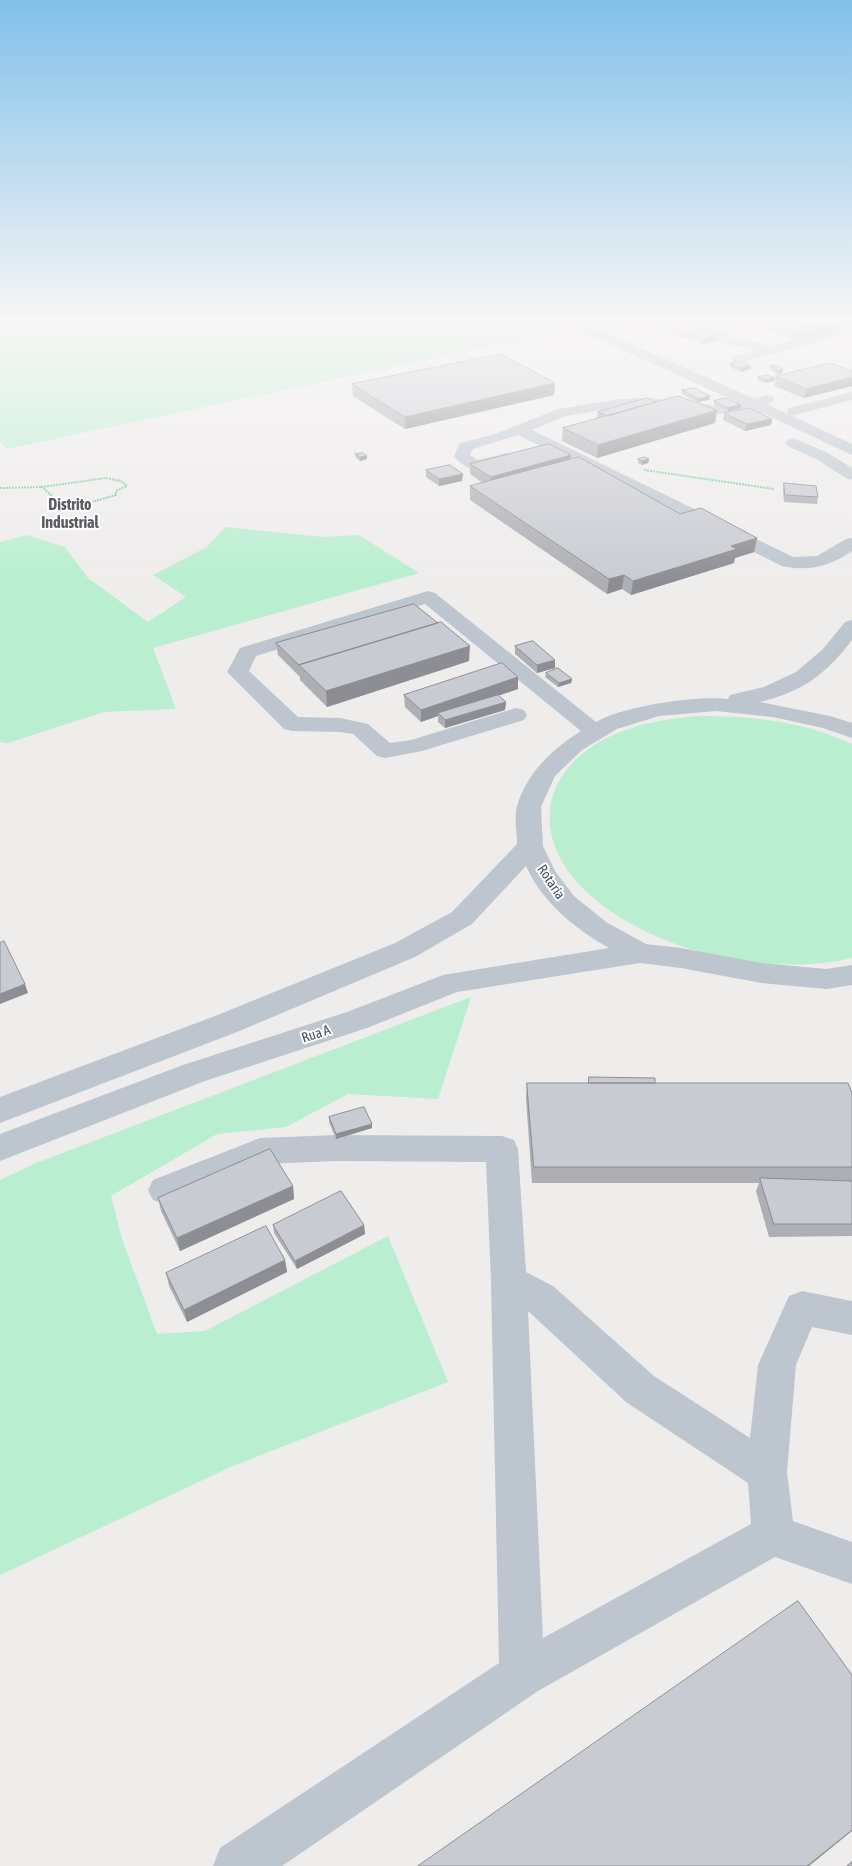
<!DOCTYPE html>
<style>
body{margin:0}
canvas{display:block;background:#efecec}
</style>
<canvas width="852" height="1866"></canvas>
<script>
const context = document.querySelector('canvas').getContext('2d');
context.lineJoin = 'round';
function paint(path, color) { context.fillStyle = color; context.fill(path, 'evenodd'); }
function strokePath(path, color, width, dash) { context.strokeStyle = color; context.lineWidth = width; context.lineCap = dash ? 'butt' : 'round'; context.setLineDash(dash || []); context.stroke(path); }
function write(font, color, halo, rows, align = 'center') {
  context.font = font + ' "Asap Condensed",sans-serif'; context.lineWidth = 4; context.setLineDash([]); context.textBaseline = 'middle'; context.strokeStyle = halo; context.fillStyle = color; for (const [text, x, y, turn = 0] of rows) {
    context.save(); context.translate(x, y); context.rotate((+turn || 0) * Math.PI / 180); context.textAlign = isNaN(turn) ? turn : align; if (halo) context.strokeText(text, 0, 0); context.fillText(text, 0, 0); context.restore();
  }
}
paint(new Path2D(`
 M0,321H541L562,331L7,449L0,441Z
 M225,527L323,537L359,535L419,573L153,648L176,709L104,712L8,743L0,742V542L27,535L65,547L88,578L148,622L186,597L153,575L207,547Z
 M698,716C750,716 804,721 852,744V958C769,978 653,952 589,894C534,844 535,777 603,740C632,724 665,719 698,716Z
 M471,997L438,1099L348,1094L286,1127L217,1134L111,1196L122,1239L157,1334L205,1331L388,1236L448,1382L233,1466L0,1575V1180L36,1163Z`), '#b9efd0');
strokePath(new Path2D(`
 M644,470L774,489
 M106,478L121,481L127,486L116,491V495L85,504H61L42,487Z
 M0,488L42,487`), '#71cda3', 2, [2, 1]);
paint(new Path2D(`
 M563,321H579L753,398L767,395L772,396L774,399L772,402L766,404L788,414L787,411L789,408L852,392V400L794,415H790L852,444V455L750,407L719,414L651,406L620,407L566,416L532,430L793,557L817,556L846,539L852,538V551C831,566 808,572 782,566L518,435L473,449L470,455L478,460L507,453L513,455L515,458L513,461L475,470C467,468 459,463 454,456L460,443L495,434L558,409L620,399L651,398L719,406L737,402L565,324Z
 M681,321H697L737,338L771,346L852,323V331L738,364L733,363L731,360L733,357L756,350L728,344L683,324Z
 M793,438L828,453L852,468V480L846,478L816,459L788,446L785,443L788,440Z
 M428,591L435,593L596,722C623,706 697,695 728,699L730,695L764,687L796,672L823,649L845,622L852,620V640C826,675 801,692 760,702L830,716L852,723V738L823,728L773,717L716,711L659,716L617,729L582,750L555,776L541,807L543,846L555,871L574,896L606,922L646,944L681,948L761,963L826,969L852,965V985L826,989L761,983L681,968L640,963L457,992L367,1028L205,1081L0,1161V1134L183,1065L347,1012L443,975L609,948C575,929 542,902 526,866L472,924L415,957L237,1032L0,1123V1097L215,1016L395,943L452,912L517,844C517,833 514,817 517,806C527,773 552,749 581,731L425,604L256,656L249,671L298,717L340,718L368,724L390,743L411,740L516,708L524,710L527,715L524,720L422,751L385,758L377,756L353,734L340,732L292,731L284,729L227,672L240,648Z
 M337,1135L502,1136L514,1140L518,1149L526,1272L553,1286L654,1376L750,1438L758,1365L789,1296L802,1291L852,1301V1335L812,1327L796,1365L787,1472L793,1521L852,1542V1584L775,1557L538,1691L282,1866H213L220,1848L499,1663L491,1281L486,1162L337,1161L262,1164L165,1204L153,1200L148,1190L153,1180L260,1138ZM528,1311L626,1402L748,1483L751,1524L543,1638Z`), '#bdc6cf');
paint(new Path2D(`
 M644,321H672V323L719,335L718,341L703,344L673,334L666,330L667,324L656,326Z
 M747,321H841L839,330L794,340Z
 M730,364L751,369L741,372L730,367Z
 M770,366L783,369L782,373L777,374L769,369Z
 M852,370V386L804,398L774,386L776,376Z
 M758,377L774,381L765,383L757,380Z
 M352,384L554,395L405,429L353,396Z
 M682,390L709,400L697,402L682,394Z
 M714,401L740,408L728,411L714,404Z
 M656,402L717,410L715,423L597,458L562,441L563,428L598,419L597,418L598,412Z
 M724,413L772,419L771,425L745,431L723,420Z
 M355,454L367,456V459L360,461L356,458Z
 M638,459H649L648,463L642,465L638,463Z
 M571,460L680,514L757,538L754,552L735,558L734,563L631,595L622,589L607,594L470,500V486L483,483L470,474V464Z
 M426,470L462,481L439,486L426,477Z
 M784,483L818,497L817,504L784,502L783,491Z
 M438,623L469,661L327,707L300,680V677L278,655L276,643Z
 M515,646L555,668L537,673L515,654Z
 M546,673L572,679L571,683L558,687L545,677Z
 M518,677V689L497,696L506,702L505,710L445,728L438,722V716L421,722L405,707L404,695Z
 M589,1077L655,1083L852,1093V1236L769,1237L756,1191L759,1183H532L526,1099L527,1083H588Z
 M329,1117L372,1124V1128L336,1139L329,1122Z
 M293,1186L294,1199L180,1251L161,1211L158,1198Z
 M273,1225H364L365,1234L297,1269L274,1233Z
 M285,1260L287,1272L187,1322L169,1286L166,1273Z`), '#adafb5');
paint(new Path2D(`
 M656,321H672V323L656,326Z
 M831,321H841L839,330L794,340L796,329Z
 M719,335L718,341L703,344L704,338Z
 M751,366V369L741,372V368Z
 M783,369L782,373L777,374L778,370Z
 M852,377V386L804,398L806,389Z
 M775,378L774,381L765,383V380Z
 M555,383L554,395L405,429V417Z
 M710,396L709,400L697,402L698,399Z
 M741,405L740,408L728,411V408Z
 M717,410L715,423L597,458L598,445Z
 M772,419L771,425L745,431L747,424Z
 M571,455L570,466L490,487L491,477Z
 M367,456V459L360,461V457Z
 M649,459L648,463L642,465V461Z
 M463,474L462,481L439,486V479Z
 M757,538L754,552L735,558L734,563L631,595L633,581L731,546Z
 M624,575L622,589L607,594L609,579Z
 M470,646L469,661L327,707L326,691Z
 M555,660V668L537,673V665Z
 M518,677V689L440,715L438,713V716L421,722V710Z
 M572,679L571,683L558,687L559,683Z
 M506,702L505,710L445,728V720Z
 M25,984L28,993L0,1004V994Z
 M372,1124V1128L336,1139V1134Z
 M293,1186L294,1199L180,1251L177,1238Z
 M364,1225L365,1234L297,1269L295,1261Z
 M285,1260L287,1272L187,1322L184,1310Z
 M852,1830V1831L809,1866H807Z`), '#8d8e93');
const building = new Path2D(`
 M680,321H683L719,335L704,338L673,328L667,324Z
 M777,321H831L796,329Z
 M501,354L555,383L405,417L352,384Z
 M740,361L751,366L741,368L730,364Z
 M831,363L852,371V377L806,389L776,376Z
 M775,365L783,369L778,370L770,366Z
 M767,375L775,378L765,380L758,377Z
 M694,388L710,396L698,399L682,390Z
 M678,396L717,410L598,445L563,428Z
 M647,398L656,402L608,416L598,412Z
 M726,398L741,405L728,408L714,401Z
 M750,408L772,419L747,424L724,413Z
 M549,444L571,455L491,477L470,464Z
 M363,453L367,456L360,457L355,454Z
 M579,457L680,514L701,508L757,538L731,546L737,549L633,581L624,575L609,579L470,486Z
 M645,457L649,459L642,461L638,459Z
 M450,465L463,474L439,479L426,470Z
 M784,483L816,486L818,497L785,495Z
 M414,604L438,623L299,665L276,643Z
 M441,622L470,646L326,691L299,665Z
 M533,641L555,660L537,665L515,646Z
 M502,663L518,677L421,710L404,695Z
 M558,668L572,679L559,683L546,673Z
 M498,695L506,702L445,720L438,713Z
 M4,941L25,984L0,994V943Z
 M589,1077L655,1078V1083H589Z
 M527,1083H848L852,1093V1167H534Z
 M364,1107L372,1124L336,1134L329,1117Z
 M270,1149L293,1186L177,1238L158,1198Z
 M760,1178L852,1181V1224H774Z
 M341,1191L364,1225L295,1261L273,1225Z
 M266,1226L285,1260L184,1310L166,1273Z
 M798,1601L852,1675V1830L807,1866H418Z
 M852,1862V1866H847Z`);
paint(building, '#c9cbd2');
strokePath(building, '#8d8e93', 1);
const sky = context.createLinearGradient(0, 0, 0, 582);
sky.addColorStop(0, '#81c0ea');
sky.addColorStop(0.55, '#f8f6f6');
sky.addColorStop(1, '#f8f6f600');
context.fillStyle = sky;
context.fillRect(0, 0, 852, 582);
write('14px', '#454f5a', '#fff', [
 ["Rotaria",551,882,56],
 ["Rua A",316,1034,-18]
]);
write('bold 16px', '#595d62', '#fff', [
 ["Distrito",70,505],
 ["Industrial",70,523]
]);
</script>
